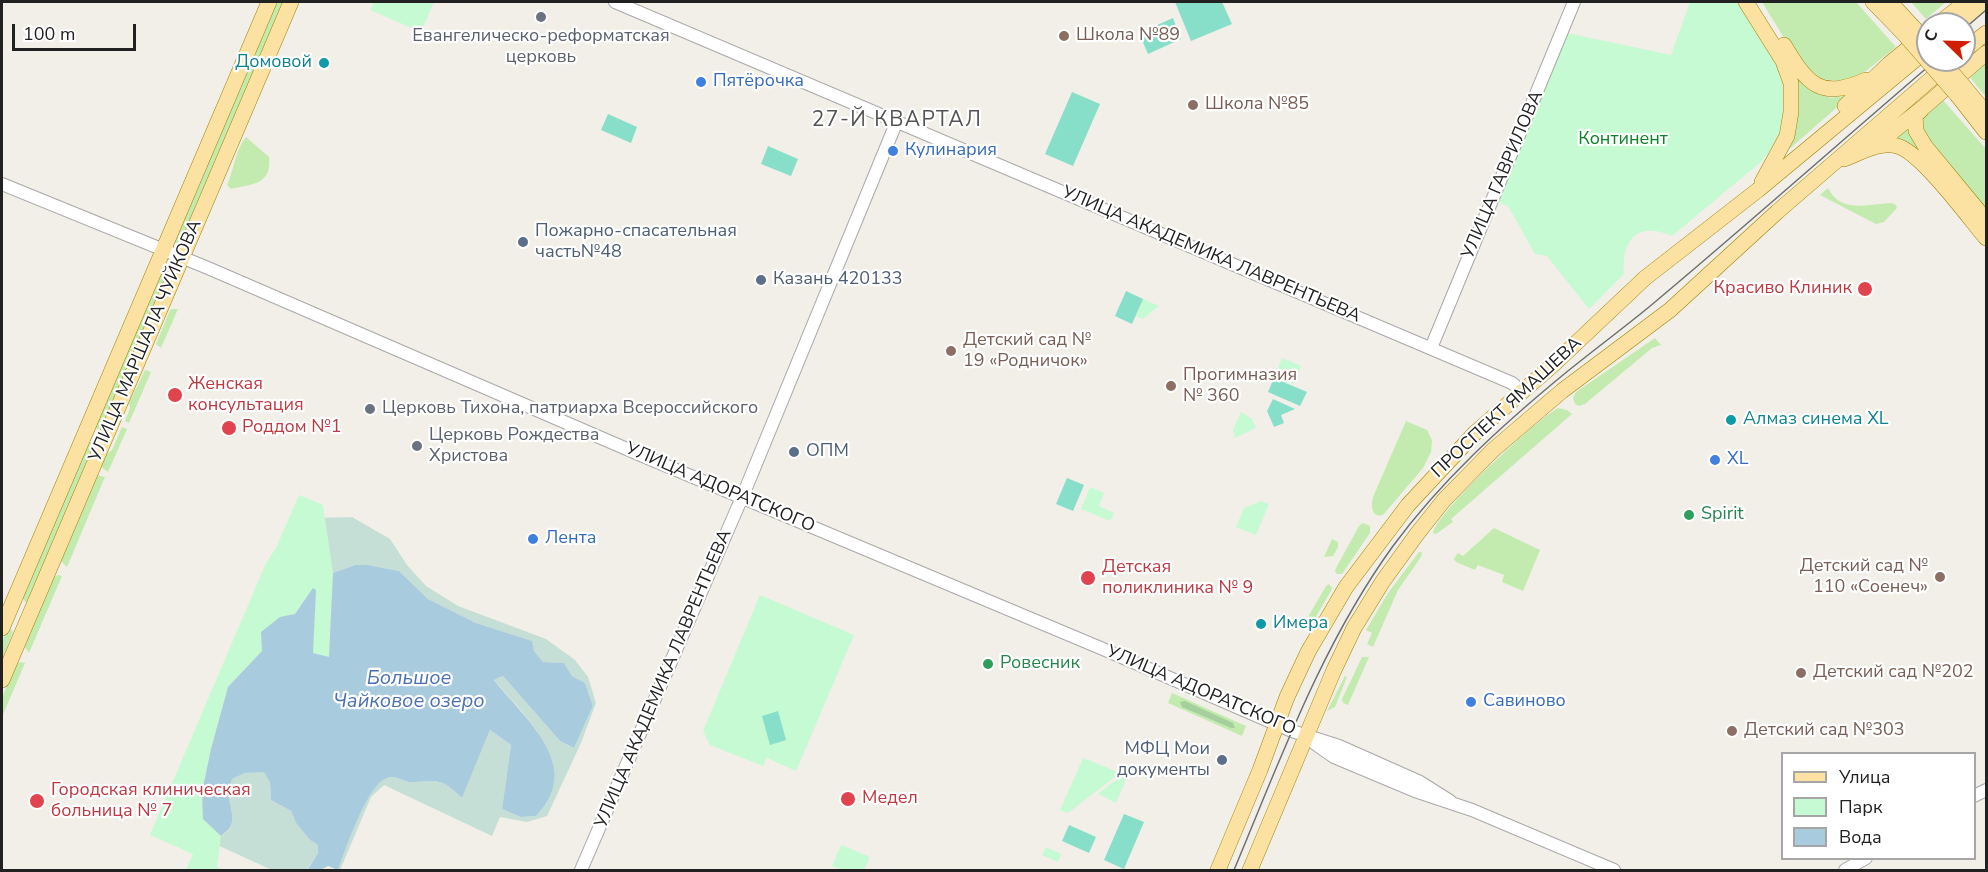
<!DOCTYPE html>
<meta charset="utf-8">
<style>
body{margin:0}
#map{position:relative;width:1988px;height:872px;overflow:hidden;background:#f1efe8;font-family:"Nunito Sans",sans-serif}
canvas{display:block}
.frame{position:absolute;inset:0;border:3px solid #212121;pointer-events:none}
.legend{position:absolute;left:1781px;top:752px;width:195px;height:108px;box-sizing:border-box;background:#fff;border:2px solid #a6a6a6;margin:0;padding:8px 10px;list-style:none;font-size:18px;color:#212121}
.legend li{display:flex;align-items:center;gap:12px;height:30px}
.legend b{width:30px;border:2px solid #a6a6a6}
.north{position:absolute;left:1916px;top:12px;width:60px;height:60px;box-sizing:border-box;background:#fff;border:2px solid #a6a6a6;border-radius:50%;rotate:293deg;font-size:16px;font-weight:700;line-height:24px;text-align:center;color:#212121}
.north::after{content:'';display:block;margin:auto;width:21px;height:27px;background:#d21e00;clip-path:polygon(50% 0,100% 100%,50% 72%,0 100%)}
.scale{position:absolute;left:12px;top:24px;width:124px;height:27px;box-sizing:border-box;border:3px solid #212121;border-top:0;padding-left:8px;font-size:18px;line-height:21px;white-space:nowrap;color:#212121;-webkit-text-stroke:4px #fff;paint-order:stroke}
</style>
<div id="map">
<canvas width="1988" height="872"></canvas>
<div class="frame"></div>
<ul class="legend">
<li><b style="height:8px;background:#fce2a2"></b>Улица</li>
<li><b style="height:16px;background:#c6fad2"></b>Парк</li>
<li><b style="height:16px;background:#a9cbde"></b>Вода</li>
</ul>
<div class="north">С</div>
<div class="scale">100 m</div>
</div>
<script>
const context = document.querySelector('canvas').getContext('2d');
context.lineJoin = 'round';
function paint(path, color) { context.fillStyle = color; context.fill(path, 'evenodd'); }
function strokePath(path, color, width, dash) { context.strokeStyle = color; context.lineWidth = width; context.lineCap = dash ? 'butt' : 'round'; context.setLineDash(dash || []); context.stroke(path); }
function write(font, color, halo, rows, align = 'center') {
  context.font = font + ' "Nunito Sans",sans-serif'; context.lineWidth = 4.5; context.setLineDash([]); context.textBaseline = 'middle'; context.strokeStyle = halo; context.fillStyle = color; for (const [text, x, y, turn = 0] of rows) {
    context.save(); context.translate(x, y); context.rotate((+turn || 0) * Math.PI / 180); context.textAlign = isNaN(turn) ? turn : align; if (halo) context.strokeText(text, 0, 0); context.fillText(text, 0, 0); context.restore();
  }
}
paint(new Path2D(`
 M275,2H283L181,242L176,243L174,242Z
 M1762,2H1856L1896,47L1866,71L1846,81L1816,79L1792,51Z
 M1911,2H1946L1926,19Z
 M1986,61V97L1969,76Z
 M1794,68L1812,88L1830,98L1851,95L1778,159L1796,118Z
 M1942,99L1986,149V215L1921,133L1922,117Z
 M1908,128L1914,143L1923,155L1889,138Z
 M246,137L269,157C272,185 252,184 231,189L227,185C234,170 235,150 246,137Z
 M1828,188C1841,214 1869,204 1892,203L1896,205L1897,208L1884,222L1876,224L1820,195Z
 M162,270L167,275L102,428L97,429L95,427Z
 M173,309H178L161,348L156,344L170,310Z
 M1655,338L1661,345L1652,348L1585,404L1579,406L1575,404L1573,398L1576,392Z
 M145,370L151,372L129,423L125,421L130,408L129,403Z
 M1558,408L1567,410L1572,414L1451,519L1453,522L1436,534L1433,533C1436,513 1537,419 1558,408Z
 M1406,421L1427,430L1432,440L1431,452L1423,468L1383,515C1371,518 1371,506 1373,497Z
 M122,427L127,429L108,472L100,466L103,457L112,450Z
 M89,442L95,443L29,602H25L23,598Z
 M97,475L105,477L67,567L61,561Z
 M1363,523L1370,526V533L1342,574H1337L1335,571L1337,566L1359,526Z
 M1494,528L1540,550L1523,591L1502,582L1504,575L1478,565L1475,570L1456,562L1454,559L1458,553L1463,556Z
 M1332,539L1338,542V547L1333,556L1324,557Z
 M1419,552H1422L1421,557L1398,590L1373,647L1367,644L1372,633L1366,630L1388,593Z
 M58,575L62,576L29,653L24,646L54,577Z
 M1329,584L1332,588L1331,591L1314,620L1308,617L1326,586Z
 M7,629H11L13,632L2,660V642Z
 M1362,657H1369L1348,705L1343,703L1342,699Z
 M20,662L25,663L2,717V698L16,664Z
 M1345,676L1347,677L1335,707L1327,711Z
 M1172,693L1246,726L1242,736L1168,703Z`), '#c4ebaf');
paint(new Path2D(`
 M1185,701L1233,723L1235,728H1231L1182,707L1180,702Z`), '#a5d09d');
paint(new Path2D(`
 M352,517L390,539L407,565L426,586L458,606L546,639L575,660L588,677L596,703L581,743L547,816L527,822L500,817L492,836L384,785L371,797L340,870H338C346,850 367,784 386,778C397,774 403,783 413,782C440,781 441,778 462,798L490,730L511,745L502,809L521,817L536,816C584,768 526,717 494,680L503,676L560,741L574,748L593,706L585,683L572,676L564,663L543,662L534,651L531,641L476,623L428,599L399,571L368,565H355L333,573L329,657L313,653L316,590L313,588L295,614L280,617L261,632L262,651L228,687L211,749L202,792L203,819L222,836C240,823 230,812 229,795C229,790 231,784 232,779L245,773L265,771L270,782L271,800L291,811L296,823L310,840L318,845V853L308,868L311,870H272L215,844L201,834L197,813V781L219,698L235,653L301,528L312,518Z`), '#c5dfd7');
paint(new Path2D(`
 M374,2H434L421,32L370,10Z
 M1690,2H1740L1774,59L1782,77L1787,108L1780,137L1762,161L1672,236C1638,221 1621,239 1624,274L1589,309L1547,256L1535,254L1508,206L1496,201L1567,33L1671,55Z
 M1143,299L1159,306L1143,319L1136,316Z
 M1282,358L1301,366L1294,384L1275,376Z
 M1241,412L1252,419L1256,428L1235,438L1233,430Z
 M1090,487L1104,493L1099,506L1114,513L1110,521L1081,509Z
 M299,495L323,505L333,573L329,657L313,653L316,590L305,599L295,614L280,617L262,651L228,687L211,749L202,792L203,819L221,836L217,867L225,870H186L193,854L150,835L266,563L276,548Z
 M1261,501L1269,504L1256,535L1236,527L1244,508Z
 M760,595L854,635L796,771L767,758L763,766L710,745L703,731Z
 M1083,758L1120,773L1068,813L1060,810Z
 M1131,768L1116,803L1098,794Z
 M841,845L870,857L864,870H843L832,866Z
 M1046,847L1061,854L1058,862L1042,855Z`), '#c6fad2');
paint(new Path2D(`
 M1175,2H1222L1232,24L1191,41Z
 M1173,18L1181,39L1148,54L1139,33Z
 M1072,92L1100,104L1073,166L1045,154Z
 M608,114L637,127L631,143L601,130Z
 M768,146L798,159L791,176L761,164Z
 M1126,291L1143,299L1132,324L1115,316Z
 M1274,378L1307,392L1300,406L1268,392Z
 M1273,399L1295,409L1281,415L1284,423L1274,427L1267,411Z
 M1067,478L1084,485L1073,511L1056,504Z
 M778,711L786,740L770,745L762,716Z
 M1124,814L1144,822L1124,869L1104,860Z
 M1069,825L1096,837L1089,853L1062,841Z`), '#87dfca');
paint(new Path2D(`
 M355,565H368L399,571L428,599L476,623L532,641L534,651L543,662L564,663L572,676L585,683L593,706L574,748L560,741L503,676L494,680C525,719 585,766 536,816L521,817L502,809L511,745L490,730L462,798C441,778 440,781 413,782C403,783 397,774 387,778C367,784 346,850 338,870L328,866C322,870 315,872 308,869L318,853V845L310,840L296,823L291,811L271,800L270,782L264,772L245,773L232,779C231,784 229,790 229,795C230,813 240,823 221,836L203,819L202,792L211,749L228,687L262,651L261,632L280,617L295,614L313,588L316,590L313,653L329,657L333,573Z`), '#a9cbde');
const minor = new Path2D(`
 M615,2L1512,383L1522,392
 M2,184L208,268L643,456L1103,649L1292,731L1339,746L1420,782L1450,801
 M1431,348L1574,2
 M1314,743L1334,757L1415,791L1472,810L1614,870
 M1974,796L1986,790
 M581,870L746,488L897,121
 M1845,870L1866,858`);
const major = new Path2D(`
 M1746,2L1783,61L1791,83V112L1787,136L1762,182
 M1873,2L1905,35
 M1890,2L1914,28
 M1938,24L1966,2
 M1958,24L1984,2
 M1784,45C1808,85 1820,100 1866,80
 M1964,51L1986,33
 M1966,89L1986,113
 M1958,96L1986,132
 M1845,106L1889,64L1928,32
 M1922,109L1915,116L1916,131L1925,146L1986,220
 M1873,147L1925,106L1986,53
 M1844,159C1860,153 1880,141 1897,146C1921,152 1969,218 1986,238
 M2,628L269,2
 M2,680L291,2
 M1218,870L1260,770L1287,697L1308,652L1346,587L1408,505L1475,433L1555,363L1645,278L1758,190L1928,49
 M1250,870L1334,670L1354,628L1383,581L1417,534L1444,500L1493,450L1562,391L1670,310L1777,212L1953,60`);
strokePath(minor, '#a8a8a8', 14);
strokePath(major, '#9e8000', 16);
strokePath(minor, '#fff', 12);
strokePath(major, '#fce2a2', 15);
strokePath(new Path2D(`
 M1964,29L1986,10
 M1234,870C1280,760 1322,644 1393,546C1441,481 1501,426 1563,375C1591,352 1621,330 1649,307C1746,226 1840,142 1936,60`), '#6f6f6f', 1.5);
const majorBridge = new Path2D(`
 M1914,28L1928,44
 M1905,35L1958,96
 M1941,60L1966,89`);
strokePath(majorBridge, '#9e8000', 16, []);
strokePath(majorBridge, '#fce2a2', 15);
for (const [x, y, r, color] of [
 [541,17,6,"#6b7280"],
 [1064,36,6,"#8d6e63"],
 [324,63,6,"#0f9aa8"],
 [701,82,6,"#3f7fe0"],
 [1193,105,6,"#8d6e63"],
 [893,151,6,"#3f7fe0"],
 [523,242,6,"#5c6f8a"],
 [761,280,6,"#5c6f8a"],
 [1865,289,8,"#e0444e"],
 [951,351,6,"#8d6e63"],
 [1171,386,6,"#8d6e63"],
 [175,395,8,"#e0444e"],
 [370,409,6,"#6b7280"],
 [1731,420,6,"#0f9aa8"],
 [229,428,8,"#e0444e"],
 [417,446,6,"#6b7280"],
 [794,452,6,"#5c6f8a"],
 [1715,460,6,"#3f7fe0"],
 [1689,515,6,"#2e9e5b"],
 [533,539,6,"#3f7fe0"],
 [1940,577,6,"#8d6e63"],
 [1088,578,8,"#e0444e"],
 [1261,624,6,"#0f9aa8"],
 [988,664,6,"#2e9e5b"],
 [1801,673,6,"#8d6e63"],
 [1471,702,6,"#3f7fe0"],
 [1732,731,6,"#8d6e63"],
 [1222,760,6,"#5c6f8a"],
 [848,799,8,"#e0444e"],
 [37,801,8,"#e0444e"]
]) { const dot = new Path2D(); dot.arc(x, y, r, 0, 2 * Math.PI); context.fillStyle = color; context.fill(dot); strokePath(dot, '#fff', 2); }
write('18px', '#785e54', '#fff', [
 ["Школа №89",1076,36],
 ["Школа №85",1205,105],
 ["Детский сад №",963,341],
 ["19 «Родничок»",963,362],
 ["Прогимназия",1183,376],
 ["№ 360",1183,397],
 ["Детский сад №",1928,567,"right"],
 ["110 «Соенеч»",1928,588,"right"],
 ["Детский сад №202",1813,673],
 ["Детский сад №303",1744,731]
], 'left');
write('18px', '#5b616d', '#fff', [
 ["Евангелическо-реформатская",541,37,"center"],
 ["церковь",541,58,"center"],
 ["Церковь Тихона, патриарха Всероссийского",382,409],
 ["Церковь Рождества",429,436],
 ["Христова",429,457]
], 'left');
write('18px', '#0d838f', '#fff', [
 ["Домовой",312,63,"right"],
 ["Алмаз синема XL",1743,420],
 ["Имера",1273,624]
], 'left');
write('18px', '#366cbe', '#fff', [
 ["Пятёрочка",713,82],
 ["Кулинария",905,151],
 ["XL",1727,460],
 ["Лента",545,539],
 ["Савиново",1483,702]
], 'left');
write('18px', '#0c8226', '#fff', [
 ["Континент",1623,140]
]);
write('18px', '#212121', '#fff', [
 ["УЛИЦА ГАВРИЛОВА",1503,175,-67],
 ["УЛИЦА АКАДЕМИКА ЛАВРЕНТЬЕВА",1211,255,23],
 ["УЛИЦА МАРШАЛА ЧУЙКОВА",146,341,-67],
 ["ПРОСПЕКТ ЯМАШЕВА",1507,408,-43],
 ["УЛИЦА АДОРАТСКОГО",720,488,23],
 ["УЛИЦА АКАДЕМИКА ЛАВРЕНТЬЕВА",664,679,-67],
 ["УЛИЦА АДОРАТСКОГО",1201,691,23]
]);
write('18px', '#4e5e75', '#fff', [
 ["Пожарно-спасательная",535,232],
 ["часть№48",535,253],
 ["Казань 420133",773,280],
 ["ОПМ",806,452],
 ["МФЦ Мои",1210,750,"right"],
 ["документы",1210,771,"right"]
], 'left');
write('18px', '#be3a42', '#fff', [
 ["Красиво Клиник",1852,289,"right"],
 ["Женская",188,385],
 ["консультация",188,406],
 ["Роддом №1",242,428],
 ["Детская",1102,568],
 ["поликлиника № 9",1102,589],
 ["Городская клиническая",51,791],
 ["больница № 7",51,812],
 ["Медел",862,799]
], 'left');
write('18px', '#27864d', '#fff', [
 ["Spirit",1701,515],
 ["Ровесник",1000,664]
], 'left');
write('italic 20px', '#4c71b2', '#fff', [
 ["Большое",409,679],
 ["Чайковое озеро",409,702]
]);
context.letterSpacing = '1.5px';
write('21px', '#545454', '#fff', [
 ["27-Й КВАРТАЛ",897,121]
]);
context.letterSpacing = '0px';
</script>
